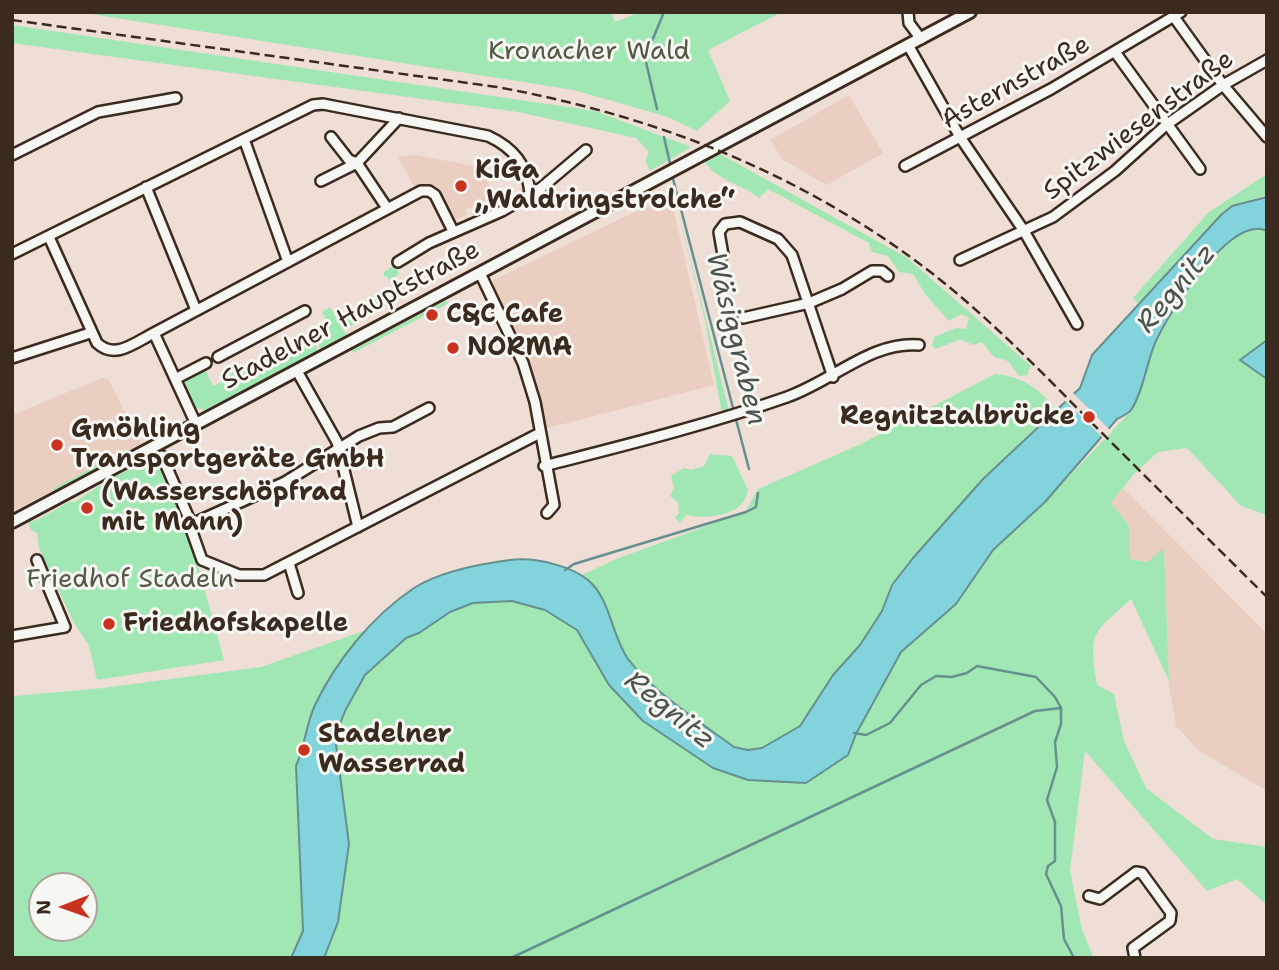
<!DOCTYPE html>
<meta charset="utf-8">
<style>
body{margin:0}
#map{position:relative;width:1279px;height:970px;overflow:hidden;background:#efded6;font-family:"Shantell Sans",sans-serif}
canvas{display:block}
.frame{position:absolute;inset:0;border:14px solid #3b2a1e;pointer-events:none}
.north{position:absolute;left:28px;top:872px;width:70px;height:70px;box-sizing:border-box;background:#f6f6f2;border:2px solid #aba49d;border-radius:50%;rotate:269deg;font-size:19px;font-weight:700;line-height:28px;text-align:center;color:#3b2a1e}
.north::after{content:'';display:block;margin:auto;width:24px;height:32px;background:#c8321e;clip-path:polygon(50% 0,100% 100%,50% 72%,0 100%)}
</style>
<div id="map">
<canvas width="1279" height="970"></canvas>
<div class="frame"></div>
<div class="north">N</div>
</div>
<script>
const context = document.querySelector('canvas').getContext('2d');
context.lineJoin = 'round';
function paint(path, color) { context.fillStyle = color; context.fill(path, 'evenodd'); }
function strokePath(path, color, width, dash) { context.strokeStyle = color; context.lineWidth = width; context.lineCap = dash ? 'butt' : 'round'; context.setLineDash(dash || []); context.stroke(path); }
function write(font, color, halo, rows, align = 'center') {
  context.font = font + ' "Shantell Sans",sans-serif'; context.lineWidth = 6; context.setLineDash([]); context.textBaseline = 'middle'; context.strokeStyle = halo; context.fillStyle = color; for (const [text, x, y, turn = 0] of rows) {
    context.save(); context.translate(x, y); context.rotate((+turn || 0) * Math.PI / 180); context.textAlign = isNaN(turn) ? turn : align; if (halo) context.strokeText(text, 0, 0); context.fillText(text, 0, 0); context.restore();
  }
}
paint(new Path2D(`
 M849,95L883,153L827,185L783,160L770,140Z
 M417,155L473,166L485,176L497,201L493,203L490,198L465,210L467,215L455,220L439,190L430,185L415,188L398,157Z
 M670,195L714,385L544,429L538,390L519,337L496,293L493,280Z
 M102,378L108,379L141,444L12,512V415Z
 M1123,488L1267,634V791L1198,750L1176,726L1169,687L1164,549L1147,562L1130,559L1129,525L1111,503Z`), '#eacec2');
paint(new Path2D(`
 M78,12H611L615,22L640,12H782L708,50L730,101L697,131L668,117L574,90Z
 M12,25L595,111L691,147L650,171L645,161L649,152L636,138L518,112L12,43Z
 M720,154L906,257L1031,366L1027,375L1019,376L1008,361L994,357L982,342L973,345L960,339L936,349L932,346L934,337L956,328L966,329L969,318L961,314L949,321L925,294L913,274L899,272L888,256L872,252L869,243L768,189L759,198C740,183 719,182 704,161Z
 M1267,174V195L1232,206L1221,215L1138,304L1133,298L1209,212Z
 M676,201L729,411L722,414L705,321Z
 M1253,227L1267,231V340L1240,360L1267,379V515L1241,506L1187,448L1158,452L1134,474L1111,503L1129,525L1130,559L1147,562L1164,548L1169,681L1131,599C1091,636 1089,630 1097,685L1114,694L1124,741L1146,788L1213,839L1267,847L1265,903L1237,879L1207,891L1085,751L1070,871L1082,930L1094,958H12V697L16,696L103,688L261,667L392,621L419,633L450,612L473,603L512,601L545,610L577,630L609,685L643,721L713,768L848,755L856,734L901,652L956,604L993,550L1045,502L1131,411L1156,342L1184,294L1225,245L1238,232ZM42,886H84V928H42Z
 M395,265L399,273L394,278L401,293L397,301L343,330L347,335L320,349L313,332L329,325L322,312L330,307L337,319L394,289L387,276L384,277V272Z
 M445,301L449,303L353,353L352,350Z
 M310,332L318,351L205,410L195,408L185,384L187,378L205,369L213,386L229,378L228,375L244,366L246,368Z
 M995,374C1020,376 1040,388 1055,409L983,479L913,558L892,585L882,611L860,645L833,675L800,726L762,748L748,750L734,747C703,725 648,688 627,658C609,631 607,596 580,576L616,559L745,512L758,489L861,444Z
 M129,449L130,451L54,491V488Z
 M158,454L187,524L183,526L197,562L224,660L97,680L89,646L73,621L39,548L37,533L31,530L28,522L37,520L69,502H75L108,480Z
 M710,454L732,456L748,490C745,516 706,520 687,515L680,522L675,518L679,513L678,502L670,496L674,488L671,476L684,468L691,470L704,466Z`), '#a1e7b3');
const water = new Path2D(`
 M1267,197V231C1231,213 1168,314 1155,343C1147,362 1142,395 1131,410C1128,414 1121,417 1117,419L1045,502L993,550L956,604L901,652L856,734L848,755L806,783L748,780L713,768L643,721L609,685L577,630L545,610L512,601L473,603L450,612L419,633L406,638L365,675L345,711L335,737L349,844L338,922L324,958H291L303,931L296,766C305,746 306,724 315,705C336,661 372,616 414,588C441,571 479,564 510,560C535,557 577,566 594,586C611,606 613,638 628,659C653,692 701,723 734,747L748,750L762,748L800,726L833,675L860,645L882,611L892,585L913,558L983,479L1080,388L1092,355L1221,215L1232,206Z
 M1267,340V379L1240,360Z`);
paint(water, '#82d3dc');
strokePath(water, '#668f90', 2);
paint(new Path2D(`
 M1071,391L1112,432L1105,440L1062,398Z`), '#efded6');
strokePath(new Path2D(`
 M657,109L645,58L664,12
 M664,137L671,168
 M672,175L749,469
 M565,570L574,564L746,512L756,507L758,493
 M854,733L866,735L890,723L921,685L936,676L952,677L967,673L977,666L1036,677L1055,697L1061,708V724L1055,742L1057,767L1047,800L1055,822V861L1048,866L1046,874L1061,906L1064,939L1074,958
 M511,958L1035,711L1061,708`), '#668f90', 2.5);
const minor = new Path2D(`
 M908,12L909,23L921,39
 M1174,17L1223,85L1267,137
 M908,45L960,137L1024,231L1077,324
 M1115,52L1200,169
 M331,137L349,160L357,163L387,208
 M244,139L288,262
 M12,155L98,112L176,98
 M905,166L1051,89L1181,12
 M321,181L357,163L399,118
 M146,187L196,310
 M49,237L97,343C115,360 134,343 154,333L196,424
 M12,254L313,105L323,104L488,136C514,148 527,165 530,193
 M723,255L719,232L725,224L740,222L778,239L792,255L833,377
 M960,260L1053,217L1115,171L1166,125L1223,85L1267,60
 M398,262L429,243L502,211L541,188L586,150
 M480,273L523,363L535,402L554,505L547,513
 M743,318L809,303L842,289L872,271H882L888,276
 M154,333L421,191H429L435,195L453,231
 M218,357L305,311
 M12,358L90,333
 M297,371L337,442L358,527
 M175,379L206,363
 M162,456L191,523H194
 M544,466C626,445 707,425 787,397C833,381 871,341 919,345
 M194,523L191,529L202,560L239,575H264L540,433
 M194,523L285,482L359,436L379,428L393,427L429,408
 M289,563L298,593
 M12,636L65,627L37,560
 M1089,896L1100,899L1136,872L1142,873L1171,913L1170,921L1133,948L1135,958`);
const major = new Path2D(`
 M12,522L970,12`);
strokePath(minor, '#3b2a1e', 14);
strokePath(major, '#3b2a1e', 16);
strokePath(minor, '#f6f6f2', 9);
strokePath(major, '#f6f6f2', 10);
strokePath(new Path2D(`
 M12,20L497,87C644,114 779,164 902,251C965,295 1021,351 1075,406C1139,470 1203,534 1267,597`), '#3b2a1e', 2.5, [10, 5]);
for (const [x, y, r, color] of [
 [461,186,7,"#c8321e"],
 [432,315,7,"#c8321e"],
 [453,348,7,"#c8321e"],
 [1089,417,7,"#c8321e"],
 [57,445,7,"#c8321e"],
 [87,508,7,"#c8321e"],
 [109,624,7,"#c8321e"],
 [304,750,7,"#c8321e"]
]) { const dot = new Path2D(); dot.arc(x, y, r, 0, 2 * Math.PI); context.fillStyle = color; context.fill(dot); strokePath(dot, '#f6f6f2', 2.5); }
write('26px', '#545943', '#f6f6f2', [
 ["Kronacher Wald",589,52],
 ["Friedhof Stadeln",130,580]
]);
write('26px', '#3b2a1e', '#f6f6f2', [
 ["Asternstraße",1016,83,-29],
 ["Spitzwiesenstraße",1139,126,-37],
 ["Stadelner Hauptstraße",351,316,-28]
]);
write('bold 26px', '#3b2a1e', '#f6f6f2', [
 ["KiGa",475,171],
 ["„Waldringstrolche“",475,201],
 ["C&C Cafe",446,315],
 ["NORMA",467,348],
 ["Regnitztalbrücke",1075,417,"right"],
 ["Gmöhling",71,430],
 ["Transportgeräte GmbH",71,460],
 ["(Wasserschöpfrad",101,493],
 ["mit Mann)",101,523],
 ["Friedhofskapelle",123,624],
 ["Stadelner",318,735],
 ["Wasserrad",318,765]
], 'left');
write('italic 28px', '#4d544e', '#f6f6f2', [
 ["Regnitz",1177,289,-50],
 ["Wäsiggraben",735,339,76],
 ["Regnitz",669,711,39]
]);
</script>
